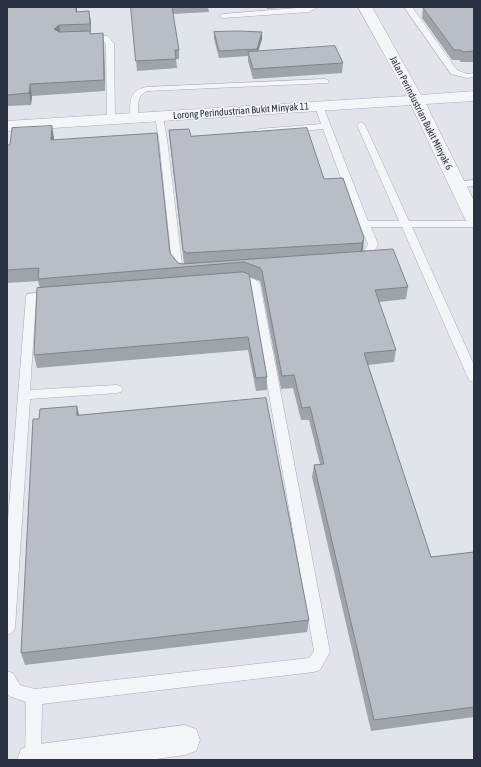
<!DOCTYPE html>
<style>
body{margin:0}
#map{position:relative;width:481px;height:767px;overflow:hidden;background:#e1e4ea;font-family:"Asap Condensed",sans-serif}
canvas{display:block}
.frame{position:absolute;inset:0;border:8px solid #2a3241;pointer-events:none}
</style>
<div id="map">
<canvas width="481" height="767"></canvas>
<div class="frame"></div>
</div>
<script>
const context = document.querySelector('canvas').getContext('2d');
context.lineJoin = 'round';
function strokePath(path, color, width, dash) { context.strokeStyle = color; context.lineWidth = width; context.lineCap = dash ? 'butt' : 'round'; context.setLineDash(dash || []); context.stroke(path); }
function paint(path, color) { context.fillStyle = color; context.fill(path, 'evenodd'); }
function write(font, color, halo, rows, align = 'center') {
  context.font = font + ' "Asap Condensed",sans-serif'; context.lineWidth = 3; context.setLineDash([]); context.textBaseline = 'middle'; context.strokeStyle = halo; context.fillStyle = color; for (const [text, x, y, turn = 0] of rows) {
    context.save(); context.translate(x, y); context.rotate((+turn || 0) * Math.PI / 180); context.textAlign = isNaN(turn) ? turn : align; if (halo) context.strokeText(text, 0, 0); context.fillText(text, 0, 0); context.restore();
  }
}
const lane = new Path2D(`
 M309,7H318L309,12L223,18L219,16L223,14Z
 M404,7H412L457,70L467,74L474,73V77L467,78L451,74Z
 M105,36H108L114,44L115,120L111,123L107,120L106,44L103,40L88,41L84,39L88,37Z
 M325,79L329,81L328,83L147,91C135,96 139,108 138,119L134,122L130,119C131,102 127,92 146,87Z
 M319,103L323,106L368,221H399L357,125L361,122L365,125L409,221H474V227H412L474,365V382L470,381L468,378L402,227H371L378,244C372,256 371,266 355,262L354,260L355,258L361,257L368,244L351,205L323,129L258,135L254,132L258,129L321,124L315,106Z
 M159,114L163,117L167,139L182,264L190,271C183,280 177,272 172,265L159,139L155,117Z
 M474,180V186L457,188L452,185L457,182Z
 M235,276C244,276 255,277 260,284L330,652L320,670L314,672L42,704L41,760H25L26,702L9,696L7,693V671L13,673L20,685L35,689L309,658L314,651L250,286L242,282L231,281L230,279L231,277Z
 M54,291L58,293L59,295L58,297L36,300L30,390L117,385L121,386L123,389L121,392L117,393L30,399L15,628L12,633L7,635V532L26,297L27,294Z`);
const street = new Path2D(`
 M358,7H372L421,95L474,91V101L426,104L474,201V224L468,223L465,219L411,105L7,131V121L407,96Z
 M185,725L196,729L200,740L196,751L185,755L149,760H17L21,749L32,745Z`);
strokePath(lane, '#a6abb4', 1);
strokePath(street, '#a6abb4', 1);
paint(lane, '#f4f5f8');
paint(street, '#f4f5f8');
paint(new Path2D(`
 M7,7H77V12L91,22V34L104,44L105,91L32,96L31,105L7,106Z
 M131,7H208L209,12L173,14L179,50V59H176L177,68L137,71Z
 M267,7H290L267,9Z
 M474,7V62H461L459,60H452L422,18L423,8Z
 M214,32H262V39L258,51L343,63L342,73L253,79L248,61V56L219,58L214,39Z
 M169,130L191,136L324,179L364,238L362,251L408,287L406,299L379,302L396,350L394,362L368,365L431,557L474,552V717L371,731L312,477L314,465L320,464L309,420H301L293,388L281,389L261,284L260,281L249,277L267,377V390L256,391L248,350L37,368L34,355L40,288L38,281L7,283V145L54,138L53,139L170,253L178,263L184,264L170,142Z
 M79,415L309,620L307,632L25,665L21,653L39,419Z`), '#9fa3aa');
paint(new Path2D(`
 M76,7H77V23L76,12Z
 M89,11L91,22V35L90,24Z
 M59,25L61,36L54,29Z
 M262,32V39L257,55V49Z
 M103,33L104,44L105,91L104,80Z
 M30,84L32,96L31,105L29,93Z
 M52,126L54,138L53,152L51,140Z
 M364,238L363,251L360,256L362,243Z
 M77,406L80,419L77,415Z`), '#82848b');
const building = new Path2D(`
 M7,7H76V12L89,11L90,24L59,25L54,29L59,32L90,31V34L103,33L104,80L30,84L29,93L7,95Z
 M131,7H172L179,50H175L176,59L136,61Z
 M443,7H474V51L463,52L461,50H454L423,8Z
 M239,31L262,32L257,49L219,51L214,32Z
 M335,46L343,63L253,69L248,52Z
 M52,126L51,140L157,133L170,253L178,263L182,264L393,249L408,287L375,290L396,350L364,353L431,557L474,552V707L374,720L314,465L324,464L310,407L302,408L294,375L282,376L262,271L260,268L244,262L38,279L39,268L7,270V145H10L12,128Z
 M307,128L324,179L343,178L364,238L362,243L186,253L183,250L169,130L189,129L191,136Z
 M243,272L249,274L267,377L256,378L248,337L34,355L37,288Z
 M266,398L309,620L21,653L33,419H39L40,409L77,406V415Z`);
paint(building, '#b9bdc6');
strokePath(building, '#82848b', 1);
write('10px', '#2a3241', '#f1f3f7', [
 ["Lorong Perindustrian Bukit Minyak 11",241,111,-4],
 ["Jalan Perindustrian Bukit Minyak 6",421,113,63]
]);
</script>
